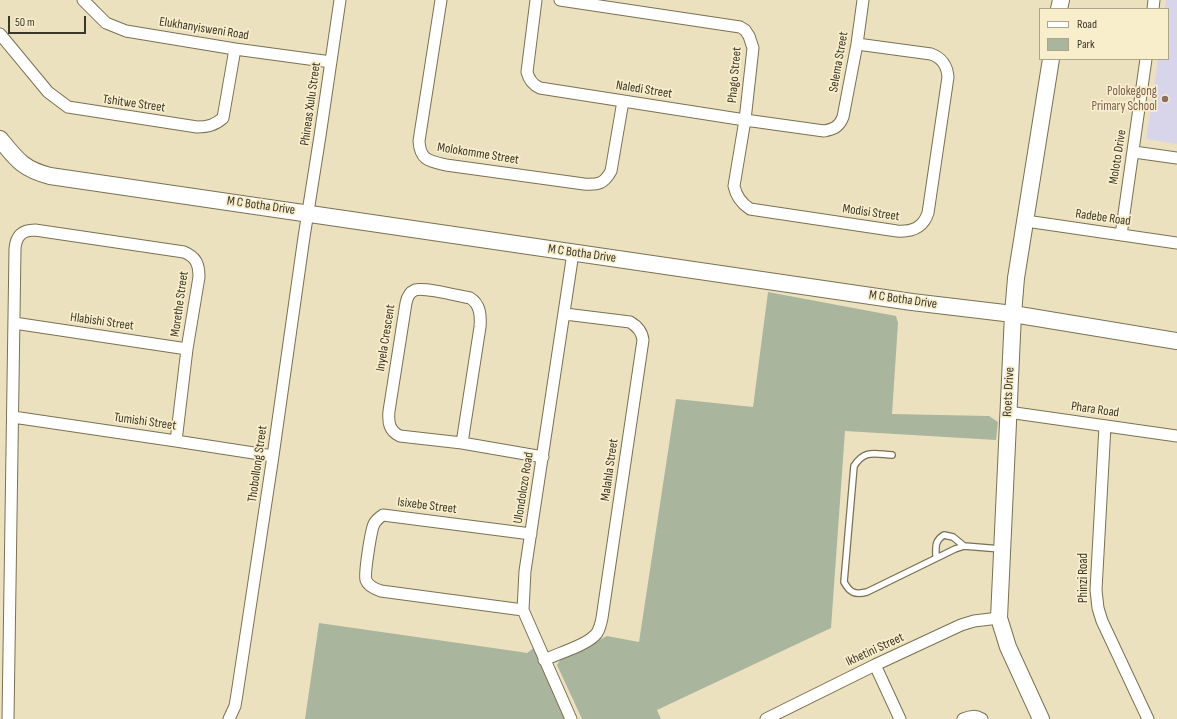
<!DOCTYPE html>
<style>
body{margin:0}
#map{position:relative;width:1177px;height:719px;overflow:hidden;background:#ece1bf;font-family:"Sofia Sans Condensed",sans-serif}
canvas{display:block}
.legend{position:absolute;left:1039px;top:8px;width:130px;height:52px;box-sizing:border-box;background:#f9eecc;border:1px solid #ada48a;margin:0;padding:5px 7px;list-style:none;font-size:12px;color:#3a3628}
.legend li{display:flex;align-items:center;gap:8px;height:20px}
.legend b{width:20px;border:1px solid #ada48a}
.scale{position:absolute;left:8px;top:16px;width:78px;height:18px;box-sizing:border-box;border:2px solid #3a3628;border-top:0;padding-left:5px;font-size:12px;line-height:14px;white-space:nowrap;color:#3a3628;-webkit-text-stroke:3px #f9eecc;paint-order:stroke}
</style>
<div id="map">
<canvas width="1177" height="719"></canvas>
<ul class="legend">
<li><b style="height:5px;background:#fff"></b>Road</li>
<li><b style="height:11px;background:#a9b69d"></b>Park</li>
</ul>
<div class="scale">50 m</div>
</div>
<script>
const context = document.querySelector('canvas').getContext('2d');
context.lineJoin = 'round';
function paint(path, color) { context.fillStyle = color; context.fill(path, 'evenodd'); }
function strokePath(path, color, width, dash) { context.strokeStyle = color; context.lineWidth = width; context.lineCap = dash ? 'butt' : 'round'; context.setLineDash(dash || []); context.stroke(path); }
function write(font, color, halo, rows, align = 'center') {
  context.font = font + ' "Sofia Sans Condensed",sans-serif'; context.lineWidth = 3.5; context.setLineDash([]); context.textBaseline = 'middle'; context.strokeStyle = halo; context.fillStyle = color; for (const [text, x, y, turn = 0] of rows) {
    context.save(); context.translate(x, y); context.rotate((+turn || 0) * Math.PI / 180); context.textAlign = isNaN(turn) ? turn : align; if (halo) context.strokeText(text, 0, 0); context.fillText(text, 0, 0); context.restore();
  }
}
paint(new Path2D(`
 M1166,0H1177V144L1146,139L1158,59H1168V9H1165Z`), '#d8d4ea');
paint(new Path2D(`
 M768,292L896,316L898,323L892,414L989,416L998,422L996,440L845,431L831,628L657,710L661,719H582L557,665L561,659L607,636L639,642L676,399L753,407Z
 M319,623L521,652L527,653L535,647L568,719H305Z`), '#a9b69d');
const lane = new Path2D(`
 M892,455C875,454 865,449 854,466L844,582C850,593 855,595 867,592L955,549L964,546L1001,549
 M936,558C936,548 934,541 944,535L953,537L964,546`);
const street = new Path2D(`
 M83,0L106,23L126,31L235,49L331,62
 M441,0L419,141C420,160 429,161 446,165L584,184C598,185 604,184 611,171L623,101
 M536,0L527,72C529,80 533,85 540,88L745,120L824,131C834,129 839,127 843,117L857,44L863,0
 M560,0L740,27L745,30L749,36L753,48L745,120L734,186C736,196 741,203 750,209L897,231C912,232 923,228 928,213L948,77C947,65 942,58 931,54L857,44
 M1153,9L1154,0
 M0,34L48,92L68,107L197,127C208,127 215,125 223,118L235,49
 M1134,152L1177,158
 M1026,221L1177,243
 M1121,235L1146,59
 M14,323L187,349
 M1008,412L1177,436
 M13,417L176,441L273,456
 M1105,426L1096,590L1098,608L1102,621L1148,719
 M462,443L480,327C481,315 480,304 470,298C459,296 424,287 415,290C410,292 407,298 406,303L389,411C388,422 389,431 400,436L462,443L543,457
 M523,610L381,591C375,589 368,586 366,580C364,574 371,530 374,524C376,520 380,517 383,515L531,534
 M544,660C559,653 588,645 597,633C600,628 601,623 602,618L643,340C642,332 637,326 630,322L565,314
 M875,665L900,719
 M8,719L15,249C16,236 22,230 35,230L184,252C196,257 199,264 199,277L187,349L176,441
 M229,719L235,706L237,694L273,456L304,237L320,136L340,0
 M571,719L523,610L525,571L573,253
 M766,719L875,665L961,625L974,621L999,618
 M963,719C970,716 975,715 982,719`);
const secondary = new Path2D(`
 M1059,9L1061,0
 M0,139C17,160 23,169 50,176L912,302L1013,314L1177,341
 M1041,719L1008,647L999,618L1013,314L1016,278L1051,59`);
strokePath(lane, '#7a7152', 8);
strokePath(street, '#7a7152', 13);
strokePath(secondary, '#7a7152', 18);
strokePath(lane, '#fff', 5.5);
strokePath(street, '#fff', 11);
strokePath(secondary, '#fff', 16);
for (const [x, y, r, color] of [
 [1165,99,4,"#8d6e63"]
]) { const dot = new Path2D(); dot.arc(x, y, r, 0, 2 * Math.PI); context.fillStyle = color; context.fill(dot); strokePath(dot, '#f9eecc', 1.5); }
write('13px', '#3a3628', '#f9eecc', [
 ["Elukhanyisweni Road",204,29,9],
 ["Selema Street",839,62,-80],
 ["Phago Street",735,75,-85],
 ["Naledi Street",644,90,9],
 ["Tshitwe Street",134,104,8],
 ["Phineas Xulu Street",311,104,-82],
 ["Molokomme Street",478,154,9],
 ["Moloto Drive",1118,157,-81],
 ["M C Botha Drive",261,206,8],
 ["Modisi Street",871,213,8],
 ["Radebe Road",1103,218,8],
 ["M C Botha Drive",582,254,8],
 ["M C Botha Drive",903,300,8],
 ["Morethe Street",180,304,-82],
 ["Hlabishi Street",102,322,8],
 ["Inyela Crescent",386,338,-81],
 ["Roets Drive",1009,392,-87],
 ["Phara Road",1095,410,8],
 ["Tumishi Street",145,422,8],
 ["Thobollong Street",258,464,-82],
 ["Malahla Street",610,470,-82],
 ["Ulondolozo Road",524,488,-81],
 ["Isixebe Street",427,506,7],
 ["Phinzi Road",1084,578,-90],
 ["Ikhetini Street",875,650,-25]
]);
write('13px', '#785e54', '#f9eecc', [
 ["Polokegong",1157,92],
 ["Primary School",1157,107]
], 'right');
</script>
